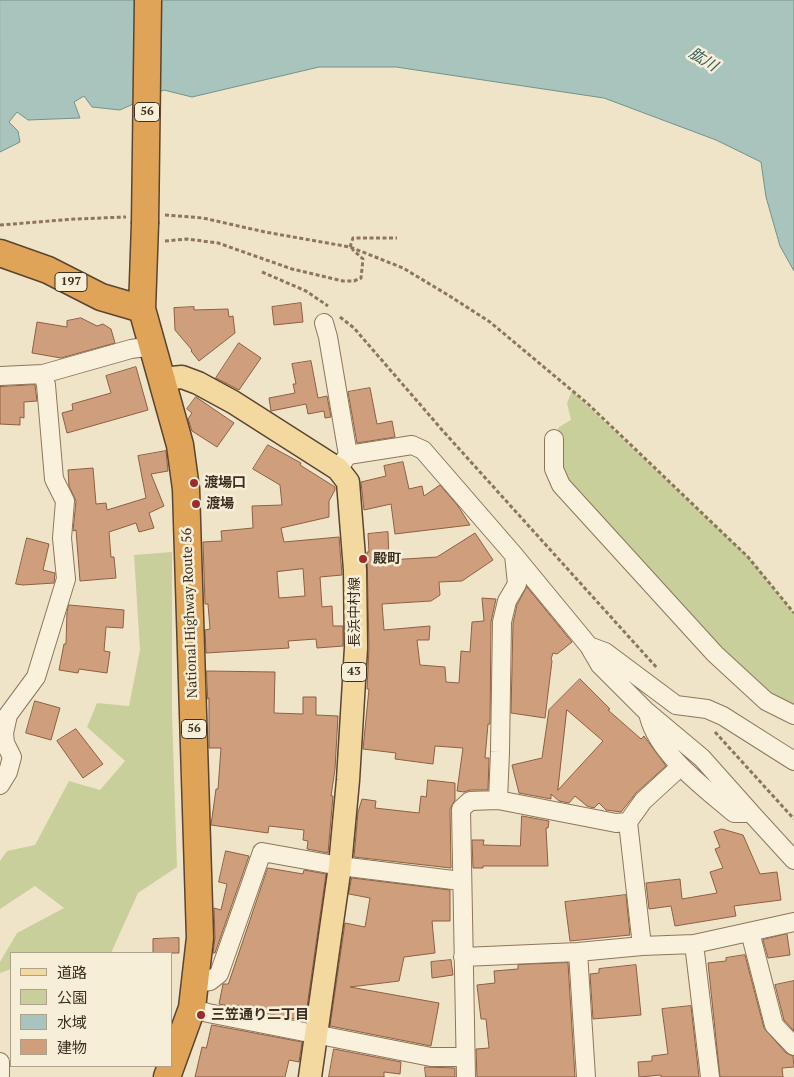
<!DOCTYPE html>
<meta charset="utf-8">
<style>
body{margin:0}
#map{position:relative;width:794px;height:1077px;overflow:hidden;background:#f0e4c8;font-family:"PT Serif","Noto Sans JP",serif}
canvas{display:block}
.legend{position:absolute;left:10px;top:952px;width:162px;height:115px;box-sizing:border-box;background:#f7eed8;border:1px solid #ada18e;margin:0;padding:6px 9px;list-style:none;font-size:15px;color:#3d2e20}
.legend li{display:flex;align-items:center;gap:10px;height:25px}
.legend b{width:25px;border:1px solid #ada18e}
</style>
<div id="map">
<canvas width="794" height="1077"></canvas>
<ul class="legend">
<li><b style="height:6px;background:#f3d9a0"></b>道路</li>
<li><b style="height:14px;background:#c9cf9b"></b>公園</li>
<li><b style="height:14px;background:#a9c4bc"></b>水域</li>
<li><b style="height:14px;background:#cf9f7d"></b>建物</li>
</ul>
</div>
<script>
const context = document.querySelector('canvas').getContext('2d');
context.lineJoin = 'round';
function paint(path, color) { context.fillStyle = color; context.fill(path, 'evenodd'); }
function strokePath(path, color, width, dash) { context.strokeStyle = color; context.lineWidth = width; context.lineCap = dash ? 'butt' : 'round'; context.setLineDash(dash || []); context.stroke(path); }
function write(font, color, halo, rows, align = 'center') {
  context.font = font + ' "PT Serif","Noto Sans JP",serif'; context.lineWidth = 5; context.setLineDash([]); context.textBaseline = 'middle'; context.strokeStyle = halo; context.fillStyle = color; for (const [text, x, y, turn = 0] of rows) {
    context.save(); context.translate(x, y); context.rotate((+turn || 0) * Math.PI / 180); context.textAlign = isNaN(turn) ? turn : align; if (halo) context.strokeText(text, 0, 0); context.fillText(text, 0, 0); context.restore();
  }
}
paint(new Path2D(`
 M572,391L748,557L794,614V715L766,701L562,487L554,439L559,427L571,420L567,403Z
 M172,552V713L177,867L138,893L111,953H11V969L0,973V962L17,933L64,908L35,886L0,909V861L7,851L35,845L69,781L100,790L125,761L87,727L97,703L129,706L140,650L134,555Z`), '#c9cf9b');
const water = new Path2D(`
 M0,0H794V271L780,246L766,197L761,162L716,140L604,98L396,67H319L192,97L164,90L120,110L92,107L84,96L74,102L80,118L28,120L17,112L9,122L18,131L20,142L0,152Z`);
paint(water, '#a9c4bc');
strokePath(water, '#6f938a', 1);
const building = new Path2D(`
 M301,303L303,322L274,325L272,307Z
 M194,307V310L228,309L229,317L233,316L235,333L199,361L191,351L192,350L175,330L174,308Z
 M81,318L97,326L103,324L111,329L115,343L61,358L32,353L37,322L67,327V321Z
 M239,343L261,358L239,390L216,378Z
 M311,361L318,398L327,396L331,417L325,418L324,411L308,414L306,404L271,411L269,398L295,393L293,384H296L292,364Z
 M136,367L148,410L67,433L62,413L73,410L72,404L111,393L106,376Z
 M35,385L37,401L24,402V418L20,417V425L0,424V387Z
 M370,388L377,424L392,421L395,437L357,443L348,392Z
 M196,397L234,423L217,447L192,431L188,419L192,413L187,409Z
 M268,445L301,463L300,465L335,487V490L329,501V517L281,528L284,542L339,537L342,575L320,577L322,607L332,606L333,626H343V646L317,648L316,639L288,641L289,648L206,653L205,630L210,629L208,604H205L203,542L222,541L221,531L253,528L252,506L282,505L280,485L253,469ZM303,569L305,596L279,598L277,572Z
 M166,451L168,471L151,474L164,506L149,513L154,528L139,532L136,523L109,532L111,557H114L116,578L80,581L76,530L73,531L76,501L69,486L68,470L93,468L96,504L106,503L107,510L146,498L138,456Z
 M403,462L409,489L422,486L424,496L440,485L458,506L470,525L395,534L391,504L364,510L361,482L386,476L384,466Z
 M388,532L389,560L437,557L475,533L493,560L462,581L439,582L440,595L431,601L382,604L384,630L430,626L429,640H417L420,665L445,667L446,682L459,683L461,651L470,652L472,622L484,621L482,598L496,599L491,622L490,724H488L485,758H489L488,790H470L464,792L457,791L463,748L435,746L433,764L395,759L396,753L363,749L369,689H367L369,648L367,552H369L368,534Z
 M27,538L49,544L43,570L55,573L54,583L23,585L16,584Z
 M527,587L572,642L557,654L553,653L551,659L552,661L545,718L511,713L513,623L517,605Z
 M69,605L124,610L123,628L106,627L104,651L110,652L107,673L79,669L78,673L59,670L64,644H66L67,612Z
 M207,671L275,672L274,713L303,714V697H316V715L338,716L335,769L331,796H333L328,853L307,849L308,841L303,840L304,830L269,826L268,833L211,825L216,789H218L221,748H209V698L208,699Z
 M580,679L610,709L608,710L641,739L644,736L666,766L636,793L621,812L606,810L599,803L594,808L587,806L575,796L569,803L559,801L551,794V799L519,793L512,765L542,758L549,710ZM567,710L603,741L558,790Z
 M35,701L60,708L51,740L26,733Z
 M76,729L103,764L83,778L57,741Z
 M428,780L455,783V800L450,809L451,868L354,857L358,812L362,799L376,801L375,808L419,813L421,796L426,797Z
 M522,816L549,821L548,828H546L548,866H483V868H473L472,840H484L483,845L520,846Z
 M722,829L743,835L760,874L777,872L781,900L734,906L736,916L675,926L671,906L649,909L646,883L680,879L682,899L717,893L710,872L723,868L715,849L720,847L714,832Z
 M226,851L249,856L215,953H213L215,938L214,908L221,910L227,884L219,882Z
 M268,868L303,874L304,870L326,874L305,1021L219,1004L223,984H228Z
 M352,878L450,890V921H432L435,953L404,957L399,981L350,987L439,1003L431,1046L330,1026L345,923L365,927L370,898L349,894Z
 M626,895L630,935L570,941L565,902Z
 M787,934L790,955L768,958L763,940Z
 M179,938V953H153V939Z
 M745,955L764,1028L786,1053L793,1056L794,1067L782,1068L783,1077H720L708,963L726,961V958Z
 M451,960L453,975L432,978L431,962Z
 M568,963L575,1077H477L476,1049L489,1048L486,1019H481L477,985L495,983L494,971L518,969V965Z
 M636,965L641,1015L593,1019L590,974L599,973V969Z
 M794,981V1031L784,1020L775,985Z
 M691,1006L699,1077H661V1075L639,1077L638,1062L652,1061V1056L668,1054L662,1009Z
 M212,1025L302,1042L299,1062L289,1060L285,1077H195L202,1047L206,1048Z
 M334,1049L401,1062L400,1074L384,1072V1077H329Z
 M425,1067L455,1068V1077H426Z`);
paint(building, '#cf9f7d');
strokePath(building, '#8d5f41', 1);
const minor = new Path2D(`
 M324,323L328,337L348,455
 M0,376L43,374L131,349L153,346
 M554,439V469L561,485L715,654L766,701L794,715
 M338,469L348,455L412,445L423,450L514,555L517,584L507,601L502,622L500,752L498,800
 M514,555L589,646L600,665L647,712L702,758L751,813
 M589,646L605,652L676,705L707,709L723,716L794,761
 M649,717C659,755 705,788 734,813H751L794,860
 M0,785L8,772L12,757L5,743L4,733L8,715L36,677L66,579L62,538L65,501L54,479L46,385L43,374
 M750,932L774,1025L794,1046
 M694,944L710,1077
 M642,946L628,822L643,801L680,767
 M578,952L586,1077
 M463,957L578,952L642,946L694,944L794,922
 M196,983L210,981L219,974L262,852L340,866L461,881
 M192,1008L208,1013L431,1057H465
 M0,1062V1075
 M466,1077L461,809L470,801L498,800L616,823L628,822`);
const major = new Path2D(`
 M162,379L182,377L198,383L233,402L338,469L348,482L355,570L356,648L348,780L340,866L310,1077`);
const highway = new Path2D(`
 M145,224L142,309L180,445L186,489L200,938L192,1008L167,1077
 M0,253L48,270L101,297L142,309`);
strokePath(minor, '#8d765c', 20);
strokePath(major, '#5b4430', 25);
strokePath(highway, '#5b4430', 29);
strokePath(new Path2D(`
 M165,215L203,218L265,232L350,247L403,268L448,295L490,322L587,403L748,557L794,613
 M0,225L75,219L126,217
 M165,241L187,239L218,243L292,269L343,281H354L361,278L363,259L352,249
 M350,247L353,238H397
 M262,272L306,291L328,306
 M340,317L354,328L443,431L657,668
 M715,732L794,819`), '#8d765c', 3, [4, 2.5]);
strokePath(minor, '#faf1dc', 18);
strokePath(major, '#f3d9a0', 22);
strokePath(highway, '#e0a458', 26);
const highwayBridge = new Path2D(`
 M145,224L148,0`);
strokePath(highwayBridge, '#5b4430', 29, []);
strokePath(highwayBridge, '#e0a458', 26);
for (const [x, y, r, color] of [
 [194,483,5,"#9e2a2b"],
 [196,504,5,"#9e2a2b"],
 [363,559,5,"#9e2a2b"],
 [201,1015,5,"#9e2a2b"]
]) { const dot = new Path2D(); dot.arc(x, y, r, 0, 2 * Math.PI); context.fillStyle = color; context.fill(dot); strokePath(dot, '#f7eed8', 2); }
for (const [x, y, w] of [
 [147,112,25],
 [71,282,32],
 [354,672,25],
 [194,729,25]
]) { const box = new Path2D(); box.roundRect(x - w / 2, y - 9.5, w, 19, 4); context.fillStyle = '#f7eed8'; context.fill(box); strokePath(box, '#3d2e20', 1); }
write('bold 12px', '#3d2e20', null, [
 ["56",147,112],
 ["197",71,282],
 ["43",354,672],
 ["56",194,729]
]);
write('bold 14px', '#3d2e20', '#f7eed8', [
 ["渡場口",204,483],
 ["渡場",206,504],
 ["殿町",373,559],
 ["三笠通り二丁目",211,1015]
], 'left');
write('14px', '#3d2e20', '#f7eed8', [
 ["長浜中村線",355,612,-90],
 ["National Highway Route 56",190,613,-92]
]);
write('italic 15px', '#2f5d5a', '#f7eed8', [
 ["肱川",703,60,32]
]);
</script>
